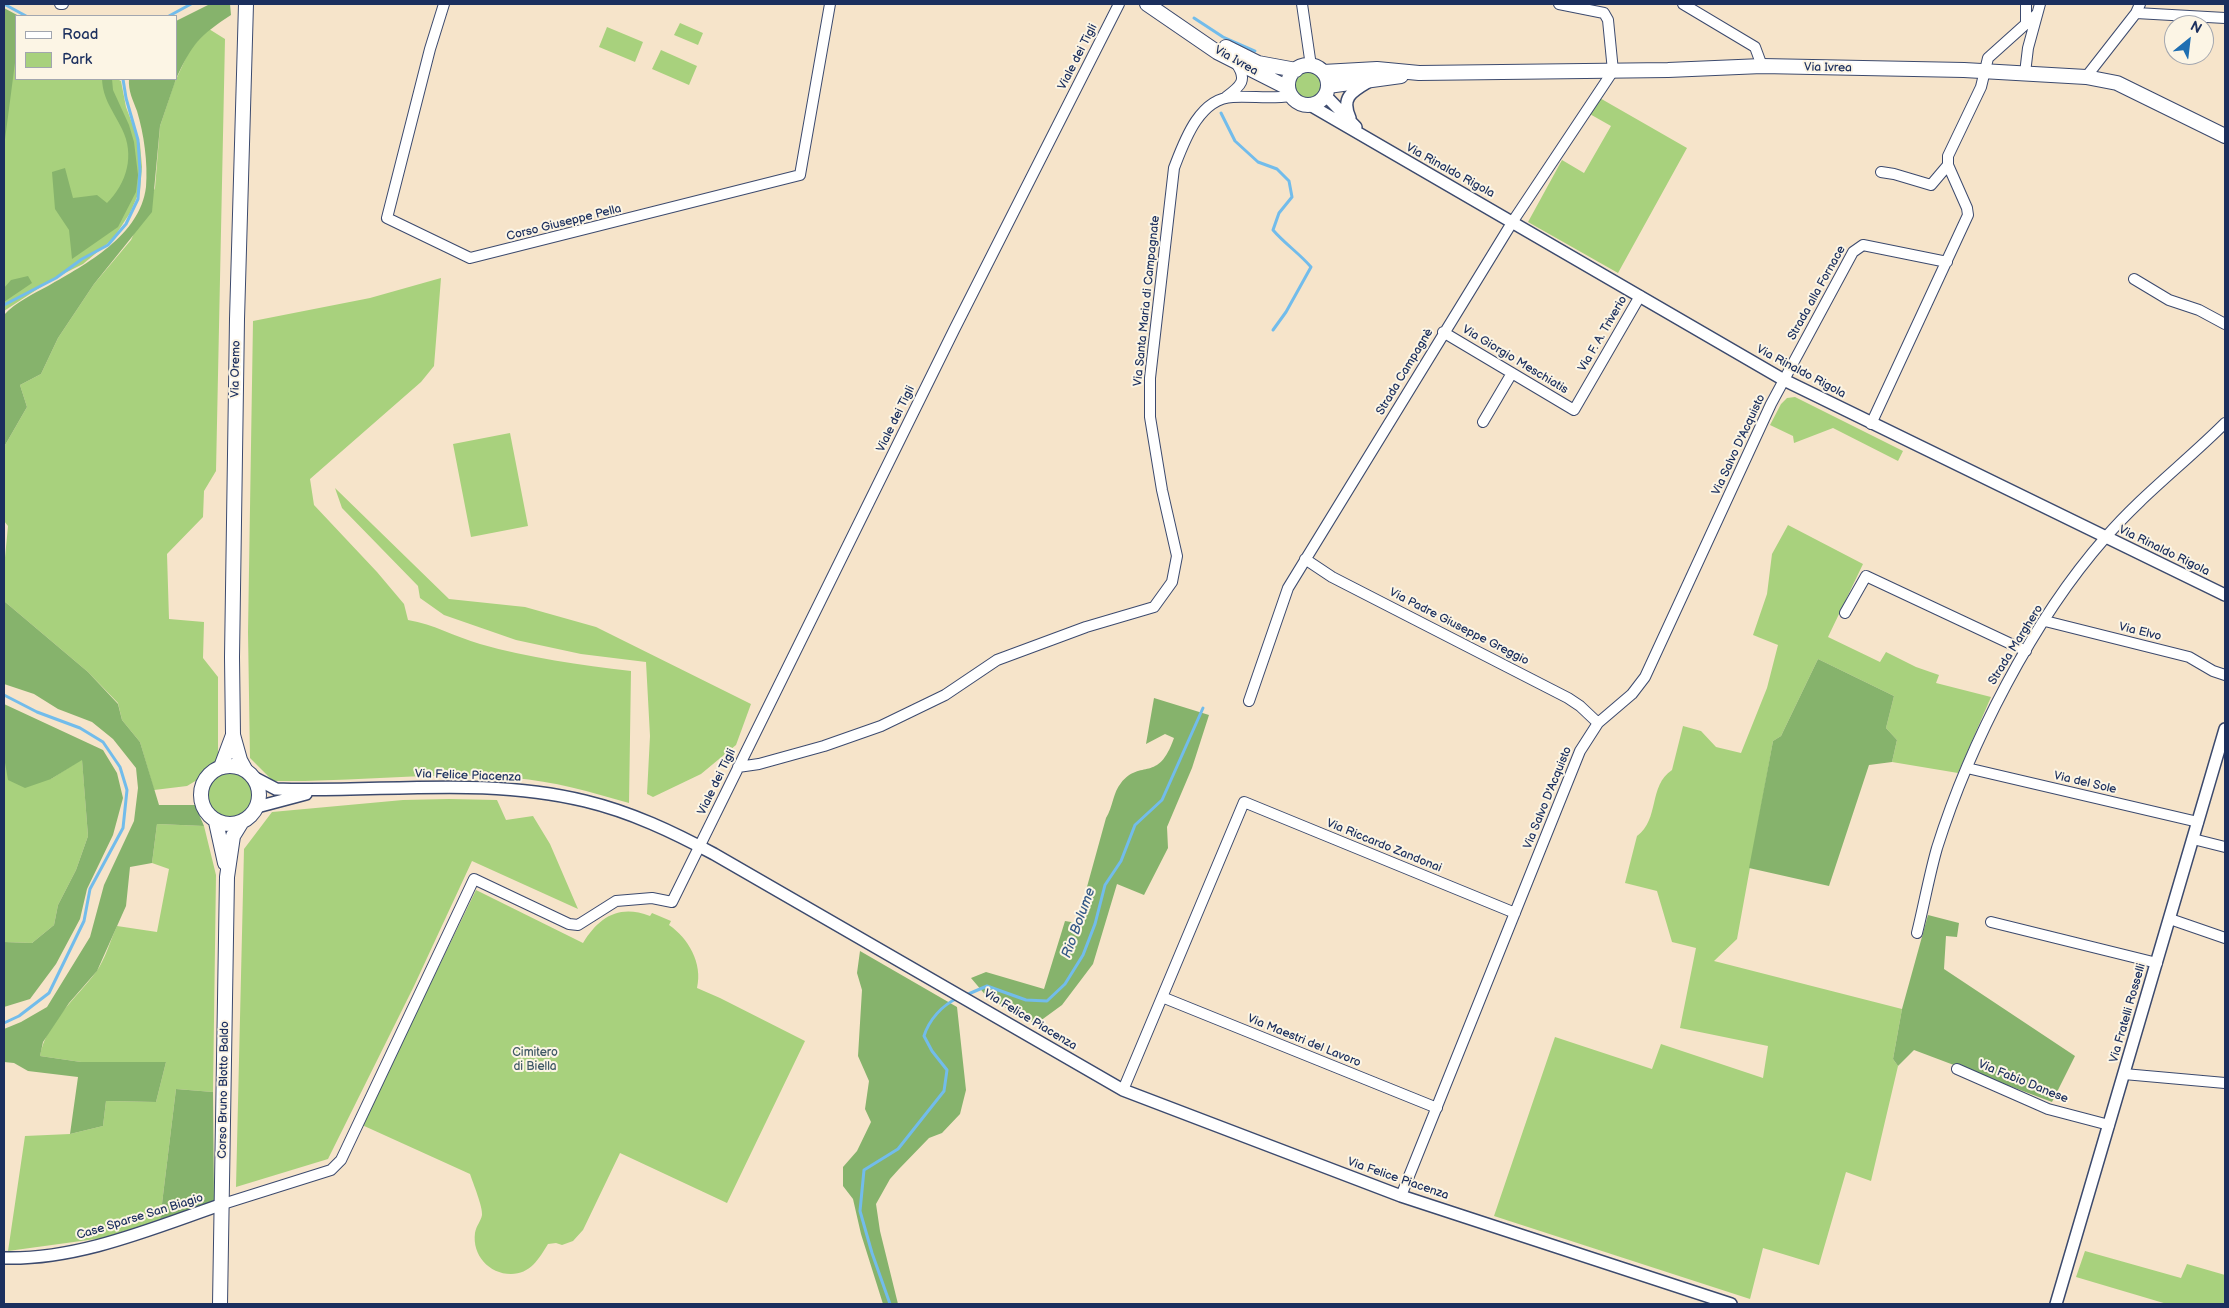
<!DOCTYPE html>
<meta charset="utf-8">
<style>
body{margin:0}
#map{position:relative;width:2229px;height:1308px;overflow:hidden;background:#f6e4ca;font-family:"Balsamiq Sans",sans-serif}
canvas{display:block}
.frame{position:absolute;inset:0;border:5px solid #1b2f5e;pointer-events:none}
.legend{position:absolute;left:15px;top:15px;width:162px;height:65px;box-sizing:border-box;background:#fcf5e5;border:1px solid #a2a6af;margin:0;padding:6px 9px;list-style:none;font-size:15px;color:#1b2f5e}
.legend li{display:flex;align-items:center;gap:10px;height:25px}
.legend b{width:25px;border:1px solid #a2a6af}
.north{position:absolute;left:2164px;top:15px;width:50px;height:50px;box-sizing:border-box;background:#fcf5e5;border:1px solid #a2a6af;border-radius:50%;rotate:29deg;font-size:14px;font-weight:700;line-height:20px;text-align:center;color:#1b2f5e}
.north::after{content:'';display:block;margin:auto;width:18px;height:22px;background:#1f6fb2;clip-path:polygon(50% 0,100% 100%,50% 72%,0 100%)}
</style>
<div id="map">
<canvas width="2229" height="1308"></canvas>
<div class="frame"></div>
<ul class="legend">
<li><b style="height:6px;background:#fff"></b>Road</li>
<li><b style="height:14px;background:#a8d17d"></b>Park</li>
</ul>
<div class="north">N</div>
</div>
<script>
const context = document.querySelector('canvas').getContext('2d');
context.lineJoin = 'round';
function paint(path, color) { context.fillStyle = color; context.fill(path, 'evenodd'); }
function strokePath(path, color, width, dash) { context.strokeStyle = color; context.lineWidth = width; context.lineCap = dash ? 'butt' : 'round'; context.setLineDash(dash || []); context.stroke(path); }
function write(font, color, halo, rows, align = 'center') {
  context.font = font + ' "Balsamiq Sans",sans-serif'; context.lineWidth = 4; context.setLineDash([]); context.textBaseline = 'middle'; context.strokeStyle = halo; context.fillStyle = color; for (const [text, x, y, turn = 0] of rows) {
    context.save(); context.translate(x, y); context.rotate((+turn || 0) * Math.PI / 180); context.textAlign = isNaN(turn) ? turn : align; if (halo) context.strokeText(text, 0, 0); context.fillText(text, 0, 0); context.restore();
  }
}
paint(new Path2D(`
 M4,20L16,24V79H117L121,81L126,107L140,144L142,167L140,190L130,213L113,239L83,264L53,279L4,311Z
 M680,23L703,33L698,45L674,35Z
 M607,27L643,42L635,62L599,47Z
 M209,29L225,39L216,471L204,491L203,517L167,554L169,619L204,622L203,658L218,677V758L197,780L187,786L154,790L140,742L122,720L118,703L88,672L4,601V568L8,526L4,521V447L27,407L20,385L41,374L58,338L94,284L131,240L155,188L160,126L174,84L190,49Z
 M661,50L697,66L689,85L652,69Z
 M1294 85a14 14 0 1 1 28 0a14 14 0 1 1-28 0Z
 M1598,97L1687,148L1618,273L1528,222L1562,160L1584,173L1611,126L1588,113Z
 M441,278L434,366L421,382L310,479L314,505L377,572L404,604L408,620C434,624 455,637 480,644C529,658 580,665 631,671L629,803C591,792 553,781 514,778C433,771 353,782 273,781L250,758L248,632L253,321L370,298Z
 M1795,397L1903,451L1898,461L1833,428L1794,443L1793,436L1770,425L1781,404L1787,398Z
 M510,433L528,526L471,537L453,444Z
 M335,488L449,599L525,607L596,627L751,704L736,745L701,774L653,797L647,794L650,736L646,662L581,654L516,640L444,615L420,598L418,586L342,508Z
 M1788,525L1863,564L1828,637L1880,662L1886,652L1916,667L1939,675L1936,683L1991,697L1958,773L1892,762L1897,740L1886,728L1894,696L1818,659L1781,736L1773,741L1737,939L1714,961L1902,1009L1893,1059L1898,1066L1871,1181L1846,1172L1819,1265L1763,1248L1750,1299L1494,1216L1555,1037L1652,1069L1661,1044L1763,1078L1768,1046L1680,1028L1696,948L1672,942L1657,891L1625,883L1637,836C1660,819 1648,786 1672,770L1683,726L1701,731L1716,747L1741,753L1767,688L1778,645L1753,635L1767,594L1772,554Z
 M4,757L5,760L51,779L82,759L88,836L76,870L58,905L54,925L32,943L4,942Z
 M206 795a24 24 0 1 1 48 0a24 24 0 1 1-48 0Z
 M449,799L497,800L506,820L533,816L550,844L578,909L472,861L414,986L328,1159L236,1187L244,849L272,812L403,800Z
 M157,824L204,826L216,875L213,1092L176,1089L160,1220L103,1238L8,1251L25,1136L70,1134L103,1126L106,1101L156,1102L166,1062H81L40,1056C46,1022 76,999 96,972C105,960 110,941 117,926L157,932L169,869L152,863Z
 M476,890L583,943C599,917 619,904 650,916L652,913L671,921L669,925C688,938 703,963 697,988L720,998L805,1041L727,1203L620,1153L583,1230L573,1241L562,1245L556,1243L548,1244C539,1259 530,1274 511,1274C489,1274 472,1255 475,1233C476,1226 481,1221 482,1215C483,1207 473,1183 470,1174L362,1125Z
 M2085,1251L2181,1278L2187,1264L2225,1275V1304H2167L2076,1277Z`), '#a8d17d');
paint(new Path2D(`
 M210,4H230L231,15C199,36 192,44 176,79V21Z
 M4,8L19,16H16V55L4,147Z
 M102,79H112L113,90L129,125L134,142L138,175L136,192L118,227L72,259L69,230L55,209L52,172L65,168L73,198L97,195L107,203C127,183 135,155 122,129C113,110 103,100 102,79Z
 M129,79H176L160,126L152,212L94,284L58,338L41,374L20,385L27,407L4,447V315C16,302 33,294 48,286C86,264 140,236 146,187C148,163 144,134 137,111C133,100 128,91 129,79Z
 M28,276L32,283L4,302V288L11,280Z
 M4,601L88,672L118,704L122,720L140,742L159,805H195L204,826L157,824L152,863L130,867L126,906L97,971L69,1003L43,1042L40,1056L81,1062H166L156,1102L106,1101L103,1126L70,1134L78,1077L28,1071L14,1063L4,1062V1029L21,1022L47,1007L90,937L104,885L134,821L138,788L136,768L113,739L92,722L58,709L34,694L4,684Z
 M1818,659L1894,696L1886,728L1897,740L1892,762L1869,765L1829,886L1749,868L1773,741L1781,736Z
 M1154,698L1209,715L1192,768L1167,827L1168,848L1144,895L1117,884L1093,964L1062,1005L1036,1024L988,998L971,978L986,972L1044,989L1065,921L1077,923L1106,818C1113,807 1113,792 1121,783C1141,758 1158,784 1174,738L1165,734L1146,744Z
 M4,704L103,750L117,773L123,798L113,835L87,889L80,919L56,964L30,999L4,1007V942L32,943L54,925L58,905L76,870L88,836L82,760L51,779L25,788L8,780L4,757Z
 M1928,915L1959,923L1957,937L1946,936L1944,969L2075,1056L2052,1102L1914,1050L1898,1066L1893,1059L1902,1009Z
 M860,951L957,1007L966,1090L960,1114L942,1133L929,1138L899,1169L890,1179L876,1204L880,1231L898,1304H883L861,1234L853,1199L843,1186V1167L857,1151L871,1122L865,1109L869,1081L858,1056L862,990L857,973Z
 M176,1089L213,1092L214,1202L160,1220Z`), '#86b36c');
strokePath(new Path2D(`
 M4,4L26,16
 M169,16L191,4
 M1194,18L1223,37L1255,51
 M1221,113L1235,141L1258,162L1277,169L1289,181L1292,197L1279,213L1273,230C1285,244 1299,253 1311,267L1286,312L1273,330
 M4,305L56,278L82,259L108,245L126,224L138,199L140,171L138,140L126,98L123,79
 M4,695L37,712L80,728L103,742L120,767L127,790L123,828L90,889L84,921L49,993L19,1016L4,1023
 M966,995L987,986L1026,1000L1047,1001L1065,984L1083,955L1095,924L1105,885L1121,861L1135,825L1162,800L1203,708
 M890,1304L872,1253L860,1211L864,1170L898,1149L944,1091L947,1070L932,1051L924,1036C929,1020 942,1005 958,998`), '#72bceb', 3);
const minor = new Path2D(`
 M60,4H63
 M444,4L430,49L387,218L470,258L800,175L830,4
 M1302,4L1311,66
 M1683,4L1755,47L1762,66
 M2026,4V22
 M2136,13L2225,18
 M2025,73L2028,48L2040,4
 M2086,77L2136,13L2140,4
 M1226,97C1241,86 1248,80 1236,63
 M1881,172L1894,174L1931,185L1948,165
 M2134,279L2169,300L2199,310L2225,324
 M1443,332L1574,410L1640,296
 M1483,422L1512,373
 M1871,424L1968,215L1967,208L1948,165V156L1981,87L1988,58L2037,14
 M1305,559L1332,577L1568,698L1580,706L1598,723
 M1845,613L1866,576L2026,651
 M2045,621L2189,657L2213,671L2225,675
 M1249,701L1288,588L1513,221L1613,71L1608,20L1604,13L1559,4
 M738,767L759,764L824,746L881,726L945,695L997,660L1086,627L1154,607L1172,582L1177,556L1162,490L1150,417V378L1174,168C1184,142 1199,98 1233,97C1253,96 1271,99 1291,96
 M1967,768L2198,822
 M2193,839L2225,847
 M2170,919L2225,938
 M1991,922L2157,963
 M1917,933C1924,905 1929,876 1937,848C1970,743 2033,620 2105,538C2141,496 2186,462 2225,423
 M1162,997L1437,1108
 M1957,1069L2048,1109L2109,1125
 M2124,1074L2225,1083
 M1123,1090L1244,802L1515,913
 M1401,1196L1580,751L1598,723L1632,694L1645,677L1771,404L1853,252L1863,245L1947,262
 M223,1204L331,1170L341,1160L474,879L569,924L578,925L616,901L652,898L672,902L954,330L1119,4`);
const tertiary = new Path2D(`
 M1325,95L1356,127
 M1310,105L1784,380L2225,595
 M1350,118C1341,98 1351,92 1368,82
 M253,777L276,789C379,793 484,776 585,801C631,812 673,832 714,854L1123,1090L1401,1196L1731,1304
 M257,807L306,794
 M4,1258C79,1260 153,1228 223,1204
 M2056,1304L2225,729`);
const secondary = new Path2D(`
 M246,4L237,319L232,657L233,735L240,760L246,771
 M1147,4L1217,52L1288,88
 M1226,47L1258,63L1296,70
 M1288 85a20 20 0 1 1 40 0a20 20 0 1 1-40 0Z
 M1323,72L1377,69L1419,73L1668,70L1762,66L1964,70L2086,77L2117,83L2225,136
 M1328,86L1401,76
 M201 795a29 29 0 1 1 58 0a29 29 0 1 1-58 0Z
 M221,767L233,735
 M216,822L225,863
 M220,1304L227,877L233,836L241,823`);
strokePath(minor, '#3c4a6e', 12);
strokePath(tertiary, '#3c4a6e', 14);
strokePath(secondary, '#3c4a6e', 16);
strokePath(minor, '#fff', 10);
strokePath(tertiary, '#fff', 11);
strokePath(secondary, '#fff', 14);
write('12px', '#1b2f5e', '#fcf5e5', [
 ["Viale dei Tigli",1078,57,-63],
 ["Via Ivrea",1236,61,29],
 ["Via Ivrea",1828,68,1],
 ["Via Rinaldo Rigola",1450,171,29],
 ["Corso Giuseppe Pella",564,223,-14],
 ["Strada alla Fornace",1817,293,-61],
 ["Via Santa Maria di Campagnate",1147,301,-84],
 ["Via F. A. Triverio",1603,334,-60],
 ["Via Giorgio Meschiatis",1515,360,31],
 ["Via Oremo",236,369,-89],
 ["Strada Campagnè",1405,372,-59],
 ["Via Rinaldo Rigola",1801,372,28],
 ["Viale dei Tigli",896,419,-64],
 ["Via Salvo D'Acquisto",1739,445,-65],
 ["Via Rinaldo Rigola",2164,551,26],
 ["Via Padre Giuseppe Greggio",1459,627,27],
 ["Via Elvo",2140,632,14],
 ["Strada Marghero",2016,645,-58],
 ["Via Felice Piacenza",468,776,2],
 ["Viale dei Tigli",717,782,-64],
 ["Via del Sole",2085,783,13],
 ["Via Salvo D'Acquisto",1548,798,-68],
 ["Via Riccardo Zandonai",1384,846,22],
 ["Via Fratelli Rosselli",2128,1013,-74],
 ["Via Felice Piacenza",1030,1020,31],
 ["Via Maestri del Lavoro",1304,1041,22],
 ["Via Fabio Danese",2023,1082,22],
 ["Corso Bruno Blotto Baldo",224,1090,-89],
 ["Via Felice Piacenza",1398,1179,19],
 ["Case Sparse San Biagio",140,1217,-17]
]);
write('12px', '#3e5866', '#fcf5e5', [
 ["Cimitero",535,1053],
 ["di Biella",535,1067]
]);
write('italic 14px', '#355988', '#fcf5e5', [
 ["Rio Bolume",1079,923,-70]
]);
</script>
